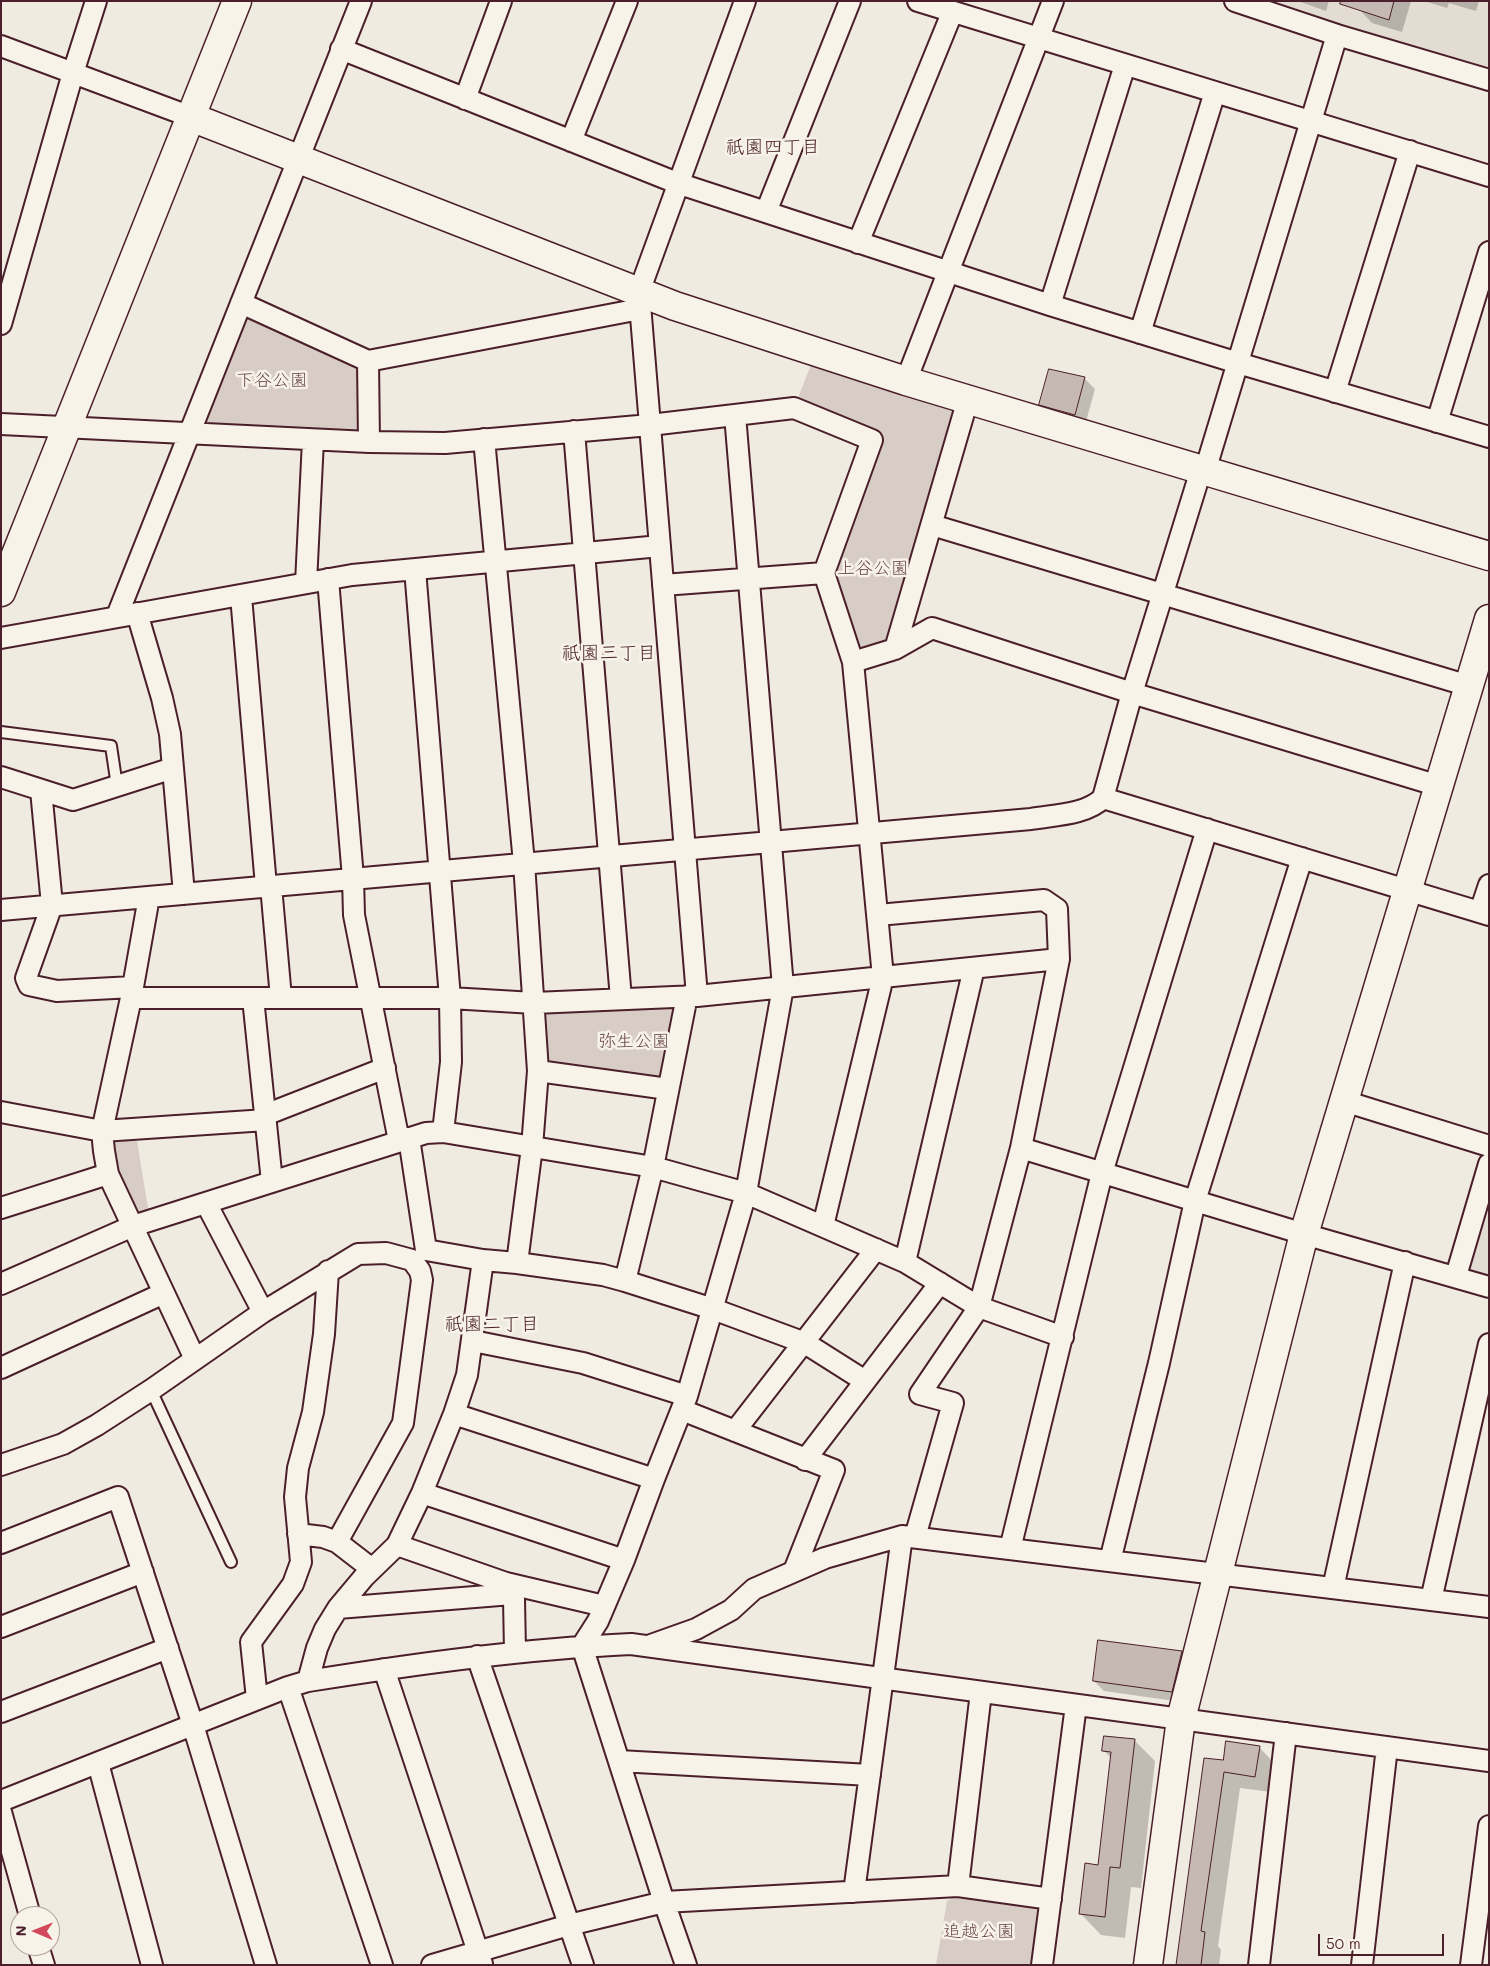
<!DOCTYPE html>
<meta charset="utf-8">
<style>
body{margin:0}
#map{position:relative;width:1490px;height:1966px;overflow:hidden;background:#f0ebe0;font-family:Mali,sans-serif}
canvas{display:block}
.frame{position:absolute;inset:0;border:2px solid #4a1f2b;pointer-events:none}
.north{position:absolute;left:10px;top:1906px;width:50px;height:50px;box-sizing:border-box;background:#f7f3e8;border:1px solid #b29e9c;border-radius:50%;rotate:271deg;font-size:14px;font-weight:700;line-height:20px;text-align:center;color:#4a1f2b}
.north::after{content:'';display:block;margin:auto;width:18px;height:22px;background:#d1495b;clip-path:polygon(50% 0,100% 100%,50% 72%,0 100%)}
.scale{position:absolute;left:1318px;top:1934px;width:126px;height:22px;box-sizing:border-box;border:2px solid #4a1f2b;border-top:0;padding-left:6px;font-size:15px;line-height:18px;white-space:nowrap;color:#4a1f2b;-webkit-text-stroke:4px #f7f3e8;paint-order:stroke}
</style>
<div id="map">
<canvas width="1490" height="1966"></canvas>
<div class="frame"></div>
<div class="north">N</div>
<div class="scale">50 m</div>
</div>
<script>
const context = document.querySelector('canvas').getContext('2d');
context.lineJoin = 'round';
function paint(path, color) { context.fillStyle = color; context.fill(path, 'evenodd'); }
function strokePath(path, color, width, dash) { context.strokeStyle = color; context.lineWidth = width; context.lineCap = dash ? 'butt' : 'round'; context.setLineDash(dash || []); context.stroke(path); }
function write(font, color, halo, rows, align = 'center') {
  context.font = font + ' Mali,"Klee One",sans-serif'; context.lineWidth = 5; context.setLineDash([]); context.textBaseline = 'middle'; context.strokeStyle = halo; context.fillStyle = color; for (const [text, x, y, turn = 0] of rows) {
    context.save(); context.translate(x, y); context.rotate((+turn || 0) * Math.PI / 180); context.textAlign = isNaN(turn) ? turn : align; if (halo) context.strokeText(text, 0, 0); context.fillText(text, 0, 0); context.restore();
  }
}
paint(new Path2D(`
 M1262,1H1489V72Z
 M1489,1195V1277L1468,1270Z`), '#e3dcd2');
paint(new Path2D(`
 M241,303L368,361L369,442L189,433Z
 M816,352L968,399L895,649L853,662L824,573L872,440L794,408Z
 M687,996L668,1089L538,1071L534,1003Z
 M135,1129L150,1220L133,1226L102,1131Z
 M957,1895L1032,1904L1037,1908L1032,1965H936L947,1901Z`), '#d8cdc6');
paint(new Path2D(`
 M1298,1H1329L1326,11Z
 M1362,1H1411L1402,32L1372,23L1359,9Z
 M1424,1H1479L1476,11L1449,3L1447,8Z
 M1050,370L1085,379L1095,389L1085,425L1051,415L1040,404Z
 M1181,1652L1192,1663L1182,1702L1104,1691L1094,1681Z
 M1134,1740L1155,1761L1141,1888L1131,1887L1125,1938L1101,1935L1081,1914L1099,1866L1111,1758L1104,1751Z
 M1259,1747L1275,1764L1271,1792L1240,1788L1218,1946L1221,1950L1219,1965H1177L1205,1759L1224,1762Z`), '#0003');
const building = new Path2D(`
 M1341,1H1394L1389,20L1340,4Z
 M1049,369L1085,377L1075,415L1039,405Z
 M1098,1640L1182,1651L1172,1692L1093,1681Z
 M1104,1736L1135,1739L1120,1868L1110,1867L1105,1917L1079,1914L1085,1863L1098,1865L1111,1752L1102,1751Z
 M1226,1741L1260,1746L1255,1777L1224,1772L1201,1931L1205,1932L1201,1965H1176L1204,1758L1223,1760Z`);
paint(building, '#c6b8b3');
strokePath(building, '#4a1f2b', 1);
const lane = new Path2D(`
 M1,732L111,746L117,786
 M151,1390L231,1562`);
const street = new Path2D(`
 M918,1L1489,176
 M1235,1L1337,35L1489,80
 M1,46L191,117
 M341,49L677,183L1050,305L1238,363L1489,437
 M465,99L501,1
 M571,141L627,1
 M766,212L850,1
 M858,243L952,13
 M241,303L368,361L640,309
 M1050,305L1125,65
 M1,324L73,73L96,1
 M1140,333L1215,92
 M368,361L369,442
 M906,381L1053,1
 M1335,392L1410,151
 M1437,422L1489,252
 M1,424L369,442L445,443L650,425L794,408L872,440L824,573L853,662L883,977L823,1226
 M574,431L621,999
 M484,439L524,863L538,1071L532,1147L517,1263
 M1205,471L1337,35
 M932,525L1469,686
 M415,569L450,998L451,1062L443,1132
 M328,579L353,878L354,915L399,1141
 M306,583L313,440
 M663,585L824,573
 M241,596L266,886
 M137,613L162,698L170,734L184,894
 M117,616L361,1
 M1,638L352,575L660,546
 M895,649L968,399
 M853,662L895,649L932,628L1132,693L1439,786
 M1,777L73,800L173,768
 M41,790L52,905L26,978L29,985L57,991L133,987
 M1103,798L1489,915
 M271,886L281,998
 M149,897L131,998L102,1131L104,1151L108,1174L195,1359
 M1,910L1031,819C1054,815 1086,815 1103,798L1132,693L1201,470
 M1480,912L1489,885
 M878,915L1044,900L1057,909L1059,959L1021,1148L979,1307L920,1394L953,1403L915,1537
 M697,996L639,292L745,1
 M131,998H450L534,1003L697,996L1059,959
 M253,998L272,1182
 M538,1071L668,1089
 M1344,1101L1489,1146
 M1,1112L102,1131L266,1120
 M265,1115L385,1068
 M409,1138L426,1250L483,1260L517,1263L603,1275L625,1281L713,1309L805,1343L865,1381
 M1021,1148L1304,1234L1489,1287
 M206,1203L263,1312
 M1,1208L108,1174
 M905,1262L974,968
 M1456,1276L1489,1164
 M625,1281L653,1167L687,996
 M1,1284L133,1226L426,1133L443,1132L653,1167L746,1193L905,1262L979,1307L1063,1337
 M473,1341L583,1363L687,1396
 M1,1368L164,1293
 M682,1410L834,1470L794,1571
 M454,1414L654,1479
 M735,1431L876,1249
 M805,1460L940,1283
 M1,1465L63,1444L97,1425L151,1390L263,1312L358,1254L386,1253L412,1260L420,1271L422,1280L403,1423L337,1542
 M422,1493L624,1560
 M298,1534L323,1537L337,1542L372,1569
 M1,1543L118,1497L193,1725L266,1965
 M397,1545L506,1583L604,1606
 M1010,1549L1102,1173L1207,829
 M1110,1561L1159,1363L1195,1201L1302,858
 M506,1584L514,1599L515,1652
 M1333,1588L1405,1262
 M1431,1600L1489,1344
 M338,1608L512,1594
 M1,1627L143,1572
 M651,1645L696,1629L731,1610L754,1589L825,1558L902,1536L1489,1607
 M477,1656L583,1965
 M384,1669L482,1964
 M308,1681L317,1648L325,1629L338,1608L364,1577L397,1545L422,1493L454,1414L467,1375L483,1260
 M288,1687L382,1965
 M257,1699L251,1642L293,1584L301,1562L295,1497L298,1468L313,1412L324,1334L328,1271
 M1,1712L168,1648
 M619,1761L870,1775
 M98,1763L152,1965
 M1,1801L288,1687L308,1681C415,1664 523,1649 631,1644L1489,1761
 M1,1812L30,1916
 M958,1886L981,1692
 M854,1892L902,1536
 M38,1946L44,1965
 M432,1965L569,1925L664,1902L958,1886L1051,1899
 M686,1965L664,1902L582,1646L598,1621L624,1560L654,1479L687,1396L746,1193L783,987L735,415
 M1042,1965L1076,1705
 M1259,1965L1286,1733
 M1362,1965L1387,1747
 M1471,1965L1489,1826`);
const secondary = new Path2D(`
 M191,117L675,306L906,381L1489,556
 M1,592L237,1
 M1148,1965L1181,1719L1304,1234L1489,619`);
strokePath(lane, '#4a1f2b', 14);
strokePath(street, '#4a1f2b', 24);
strokePath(secondary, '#4a1f2b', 31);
strokePath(lane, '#f7f3e8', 10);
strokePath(street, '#f7f3e8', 20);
strokePath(secondary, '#f7f3e8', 28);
write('18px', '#6e4a52', '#f7f3e8', [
 ["下谷公園",272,380],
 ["上谷公園",873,568],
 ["弥生公園",634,1041],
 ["追越公園",979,1931]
]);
write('19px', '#4a1f2b', '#f7f3e8', [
 ["祇園四丁目",773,147],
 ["祇園三丁目",609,653],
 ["祇園二丁目",492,1324]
]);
</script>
